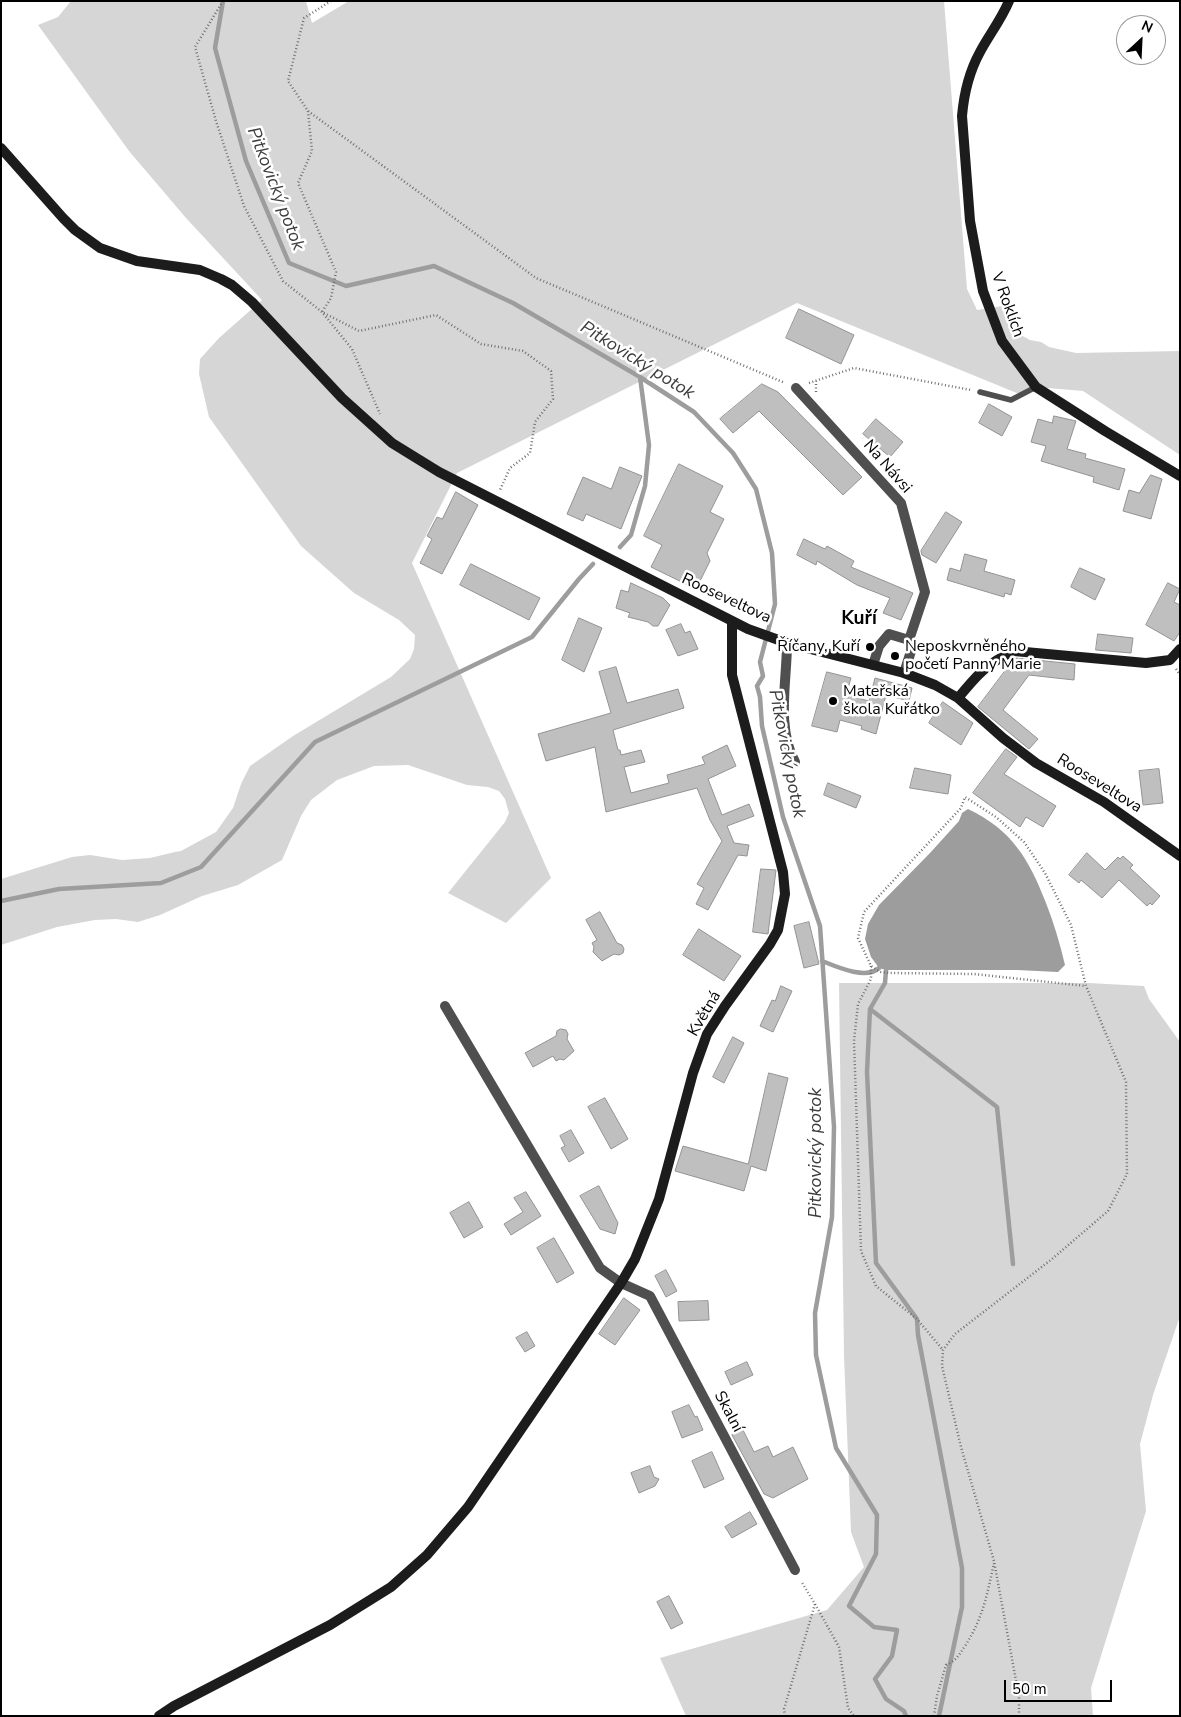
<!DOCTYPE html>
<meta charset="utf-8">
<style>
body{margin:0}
#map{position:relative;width:1181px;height:1717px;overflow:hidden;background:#fff;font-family:"Nunito Sans",sans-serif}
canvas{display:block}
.frame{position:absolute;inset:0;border:2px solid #000;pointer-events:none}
.north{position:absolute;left:1116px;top:15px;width:50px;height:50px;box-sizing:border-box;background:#fff;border:1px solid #999;border-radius:50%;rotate:25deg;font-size:14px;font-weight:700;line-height:20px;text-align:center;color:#000}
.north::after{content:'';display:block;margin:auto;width:18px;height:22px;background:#000;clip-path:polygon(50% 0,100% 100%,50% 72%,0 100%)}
.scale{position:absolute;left:1004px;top:1680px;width:108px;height:22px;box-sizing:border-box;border:2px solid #000;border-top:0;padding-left:6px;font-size:15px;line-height:18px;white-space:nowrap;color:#000;-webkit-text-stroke:4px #fff;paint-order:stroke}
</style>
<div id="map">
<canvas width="1181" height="1717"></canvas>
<div class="frame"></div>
<div class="north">N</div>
<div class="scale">50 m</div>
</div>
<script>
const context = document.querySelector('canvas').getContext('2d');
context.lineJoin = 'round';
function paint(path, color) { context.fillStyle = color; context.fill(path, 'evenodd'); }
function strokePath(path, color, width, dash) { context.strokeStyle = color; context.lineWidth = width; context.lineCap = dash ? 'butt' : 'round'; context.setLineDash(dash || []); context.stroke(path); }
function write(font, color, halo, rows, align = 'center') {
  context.font = font + ' "Nunito Sans",sans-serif'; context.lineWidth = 5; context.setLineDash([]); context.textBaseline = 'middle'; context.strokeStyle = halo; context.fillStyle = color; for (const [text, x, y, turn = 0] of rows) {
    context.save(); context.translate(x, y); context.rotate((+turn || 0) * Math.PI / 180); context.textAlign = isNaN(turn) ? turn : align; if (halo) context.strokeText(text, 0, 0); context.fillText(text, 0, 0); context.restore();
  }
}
paint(new Path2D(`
 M71,1H306L312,23L349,1H944L967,289L977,310L1009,305L1016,329L1021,335L1030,340L1041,342L1049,347L1076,353L1180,351V455L1083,391L1036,387L1024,396L797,303L457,473L412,563L551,878L506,923L448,893L505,822L509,813L505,799L499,791L488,787L467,785L408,765L374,766L337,780L311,800L301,816L282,860L238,885L202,896L160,915L138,922L116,919L95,920L57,927L1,945V879L72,857L90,855L122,860L150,858L175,852L181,851L216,832L233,808L241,784L250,766L293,736L391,677L410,659L414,649L415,635L399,620L354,593L301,546L209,417L199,374L200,359L219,338L262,300L186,218L129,151L38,25L58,17Z
 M839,983H1089L1144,986L1149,999L1180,1042V1316L1153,1395L1140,1444L1146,1511L1091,1688L1093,1716H686L660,1658L827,1610L864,1567L851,1532L844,1356Z`), '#d6d6d6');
paint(new Path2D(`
 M968,809C1012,830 1029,859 1046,903C1054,923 1060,944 1065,965L1058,972L1017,970H886L879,968L871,957L865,939L868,924L879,905L930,853L959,821L962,813Z`), '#9d9d9d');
strokePath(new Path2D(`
 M223,1L215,48L246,161L289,263L346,286L434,266L513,303L640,377L694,412L733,453L756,489L772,553L775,604L760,662L763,676L757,686L760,697L762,726L783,817L820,926L834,1127L832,1217L815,1313L816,1355L836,1448L877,1515L876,1554L849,1606L874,1627L897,1630L892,1656L875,1679L886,1699L904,1711L906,1716
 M620,547L631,535L645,486L649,445L640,377
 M1,901L59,889L161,883L201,867L315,742L532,637L579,579L593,564
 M822,961C837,967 866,980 879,968
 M886,970L885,983L870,1009L867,1072L876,1263L917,1319L918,1335L962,1568V1607L939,1716
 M870,1009L997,1107L1013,1264`), '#9d9d9d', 4.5);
const building = new Path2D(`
 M799,309L854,335L841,364L786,338Z
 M762,384L778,392L862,477L843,495L759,411L733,433L720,419Z
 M989,404L1012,417L1002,436L979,423Z
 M1054,416L1076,421L1067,449L1086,454L1085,458L1125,469L1119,490L1093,482L1094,477L1041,461L1046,446L1031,442L1038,419L1052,423Z
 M876,419L903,442L890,457L863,434Z
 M679,464L723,486L710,512L724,519L707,553L710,561L696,589L651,567L662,545L644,536Z
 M620,467L642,476L621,529L586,514L583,521L567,514L583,477L611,489Z
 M1151,475L1162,479L1151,519L1123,511L1129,490L1139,493Z
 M456,492L478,505L442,574L420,563L432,539L427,536L437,517L442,519Z
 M946,512L962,522L936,563L922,555L921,551Z
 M804,539L825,549L827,546L854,561L851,567L913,593L901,620L883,613L890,598L857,585L817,561L816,565L797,555Z
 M965,554L987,560L984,571L1015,580L1011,595L1005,593L1004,597L947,580L950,568L960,571Z
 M471,564L540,598L529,620L460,585Z
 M1080,568L1105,579L1095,600L1071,587Z
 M631,583L663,598L670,605L658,626H653L648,622L628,617L630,613L616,608L621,590L628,592Z
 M1168,583L1180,589L1174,602L1180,605V632L1174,641L1146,625Z
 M579,618L602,628L584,672L562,660Z
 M681,624L685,633L690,631L698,649L678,656L666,630Z
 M1098,634L1133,638L1131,653L1096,650Z
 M1015,658L1075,664L1074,680L1029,675L1003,710L1038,739L1029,749L978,707Z
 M616,667L627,703L678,689L684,708L613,730L618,750H620L621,755L641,750L645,762L624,767L631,793L669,783L667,775L705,764L702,757L727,745L736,766L708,779L722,815L749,804L754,816L727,826L734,843L749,845L747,856L738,855L708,910L696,904L704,888L697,884L722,841L710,820L697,788L606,812L595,747L546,761L538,734L611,713L599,672Z
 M827,672L851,678L846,695L869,701L875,678L912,688L909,701L886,695L876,734L861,729L862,726L840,720L837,732L812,726Z
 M943,702L973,723L961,745L929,723Z
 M1006,749L1017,757L1004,774L1056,806L1043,827L1026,817L1020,827L973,793Z
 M915,768L951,775L948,794L910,788Z
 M1159,769L1163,803L1143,805L1139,771Z
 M828,783L861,796L856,808L824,795Z
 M1087,853L1105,870L1118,857L1120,859L1123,856L1133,865L1130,868L1160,896L1152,905L1150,903L1147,906L1119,880L1102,898L1081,880L1079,883L1069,875Z
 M761,869L776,870L768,934L753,932Z
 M600,912L617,943L622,945L624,949L623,953L619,955L614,954L602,961L593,952L594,947L592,943L597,940L586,920Z
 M809,922L819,964L804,968L794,926Z
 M699,929L741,956L724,981L683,955Z
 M781,986L792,991L773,1032L760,1026L772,1000L775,1001Z
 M561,1029L566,1030L568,1034L567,1039L574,1051L564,1060L560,1059L556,1061L553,1056L533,1067L525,1053L556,1036L557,1031Z
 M733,1037L744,1043L724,1083L713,1077Z
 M769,1073L788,1078L766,1171L751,1166L744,1191L675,1171L683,1146L748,1164Z
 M605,1098L628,1139L611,1149L588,1107Z
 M571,1130L584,1153L569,1162L561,1148L565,1146L560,1136Z
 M599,1186L618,1223L615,1234L600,1229L580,1196Z
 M526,1192L541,1216L511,1235L504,1224L523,1212L514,1198Z
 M469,1202L483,1227L464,1238L450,1213Z
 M554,1238L574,1273L557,1283L537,1248Z
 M666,1270L677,1291L666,1297L655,1276Z
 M624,1298L640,1310L615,1345L599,1334Z
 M708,1301L709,1320L679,1321L678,1302Z
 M527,1332L535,1346L525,1352L516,1338Z
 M747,1362L753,1375L731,1385L725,1372Z
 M689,1405L695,1417L697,1416L703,1430L682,1438L672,1412Z
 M743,1430L754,1452L768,1446L773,1457L793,1447L808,1479L773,1498L764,1494L732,1435Z
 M712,1452L724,1479L704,1488L692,1461Z
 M650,1466L654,1477L659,1479L655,1486L639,1493L631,1473Z
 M750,1512L757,1524L732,1538L725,1527Z
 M669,1596L683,1623L671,1629L657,1602Z`);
paint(building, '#bfbfbf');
strokePath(building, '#939393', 1);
strokePath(new Path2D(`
 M223,1L195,47L216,121L244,206L283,281L322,312L352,349L380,414
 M331,1L304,18L288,81L308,111L536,278L785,383
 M308,111L312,151L298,183L336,272L331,298L322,312L359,331L436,315L481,344L523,351L551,371L553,399L535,422L530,453L510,468L500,490
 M809,383L854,368L971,390
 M816,392V381
 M1176,669L1180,675
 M871,966V979L858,1004L854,1041L861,1251L876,1286L917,1319L943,1350
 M815,1604L839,1647L848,1708L854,1716
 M785,1716L784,1709L815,1604L801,1581
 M934,1716L937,1696L946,1665C956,1661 959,1655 965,1646C983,1618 987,1595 994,1563
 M1019,1716V1697L994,1561L961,1447L942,1366L943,1350L955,1334L1052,1259L1108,1211L1127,1174L1126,1082L1086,986L1071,925L1045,873L1024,842L996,817L965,797L961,808L864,912L858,938L871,966L880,972L890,973L974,974L1086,986`), '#717171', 2.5, [1, 2.5]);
strokePath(new Path2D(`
 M980,392L1011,400L1036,387`), '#4f4f4f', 5.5);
strokePath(new Path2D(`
 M796,388L901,503L925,592L909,640L912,648L904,673
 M787,643C787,681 776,727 795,762
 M873,665L879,646L889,634L909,640
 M445,1006L600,1268L621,1283L650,1296L795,1570`), '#4f4f4f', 10);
strokePath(new Path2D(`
 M1009,1C1001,20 989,35 980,52C969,72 964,93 962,116L970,221L983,291L1002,341L1036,387L1105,431L1180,476
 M1,148L63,218L75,230L100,248L137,261L200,270L221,279L232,285L252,302L342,398L392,443L439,472L748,629L787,643L904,673L935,685L958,698L1003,738L1036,763L1104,802L1180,856
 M958,698C977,675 986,664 1014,651L1146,663L1170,660L1180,649
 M159,1716L174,1706L330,1625L391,1587L427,1555L468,1507L621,1283L635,1259L659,1199L693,1073L707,1034L725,1006L770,944L778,930L785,894L783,872L732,675V621`), '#1c1c1c', 10);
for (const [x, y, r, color] of [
 [870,647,5,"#000"],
 [895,656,5,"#000"],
 [833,701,5,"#000"]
]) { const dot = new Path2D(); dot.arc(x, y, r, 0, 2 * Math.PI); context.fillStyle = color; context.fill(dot); strokePath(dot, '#fff', 2); }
write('16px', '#000', '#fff', [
 ["V Roklích",1007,305,70],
 ["Na Návsi",887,467,49],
 ["Rooseveltova",726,599,25],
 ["Rooseveltova",1099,784,32],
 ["Květná",705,1014,-60],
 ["Skalní",728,1412,62]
]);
write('16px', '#000', '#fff', [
 ["Říčany, Kuří",860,647,"right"],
 ["Neposkvrněného",905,647],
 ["početí Panny Marie",905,665],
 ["Mateřská",843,692],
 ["škola Kuřátko",843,710]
], 'left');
write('italic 18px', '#3e3e3e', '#fff', [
 ["Pitkovický potok",275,189,69],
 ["Pitkovický potok",637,361,32],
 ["Pitkovický potok",786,754,79],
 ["Pitkovický potok",817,1153,-90]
]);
write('bold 19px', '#000', '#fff', [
 ["Kuří",859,619]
]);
</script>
